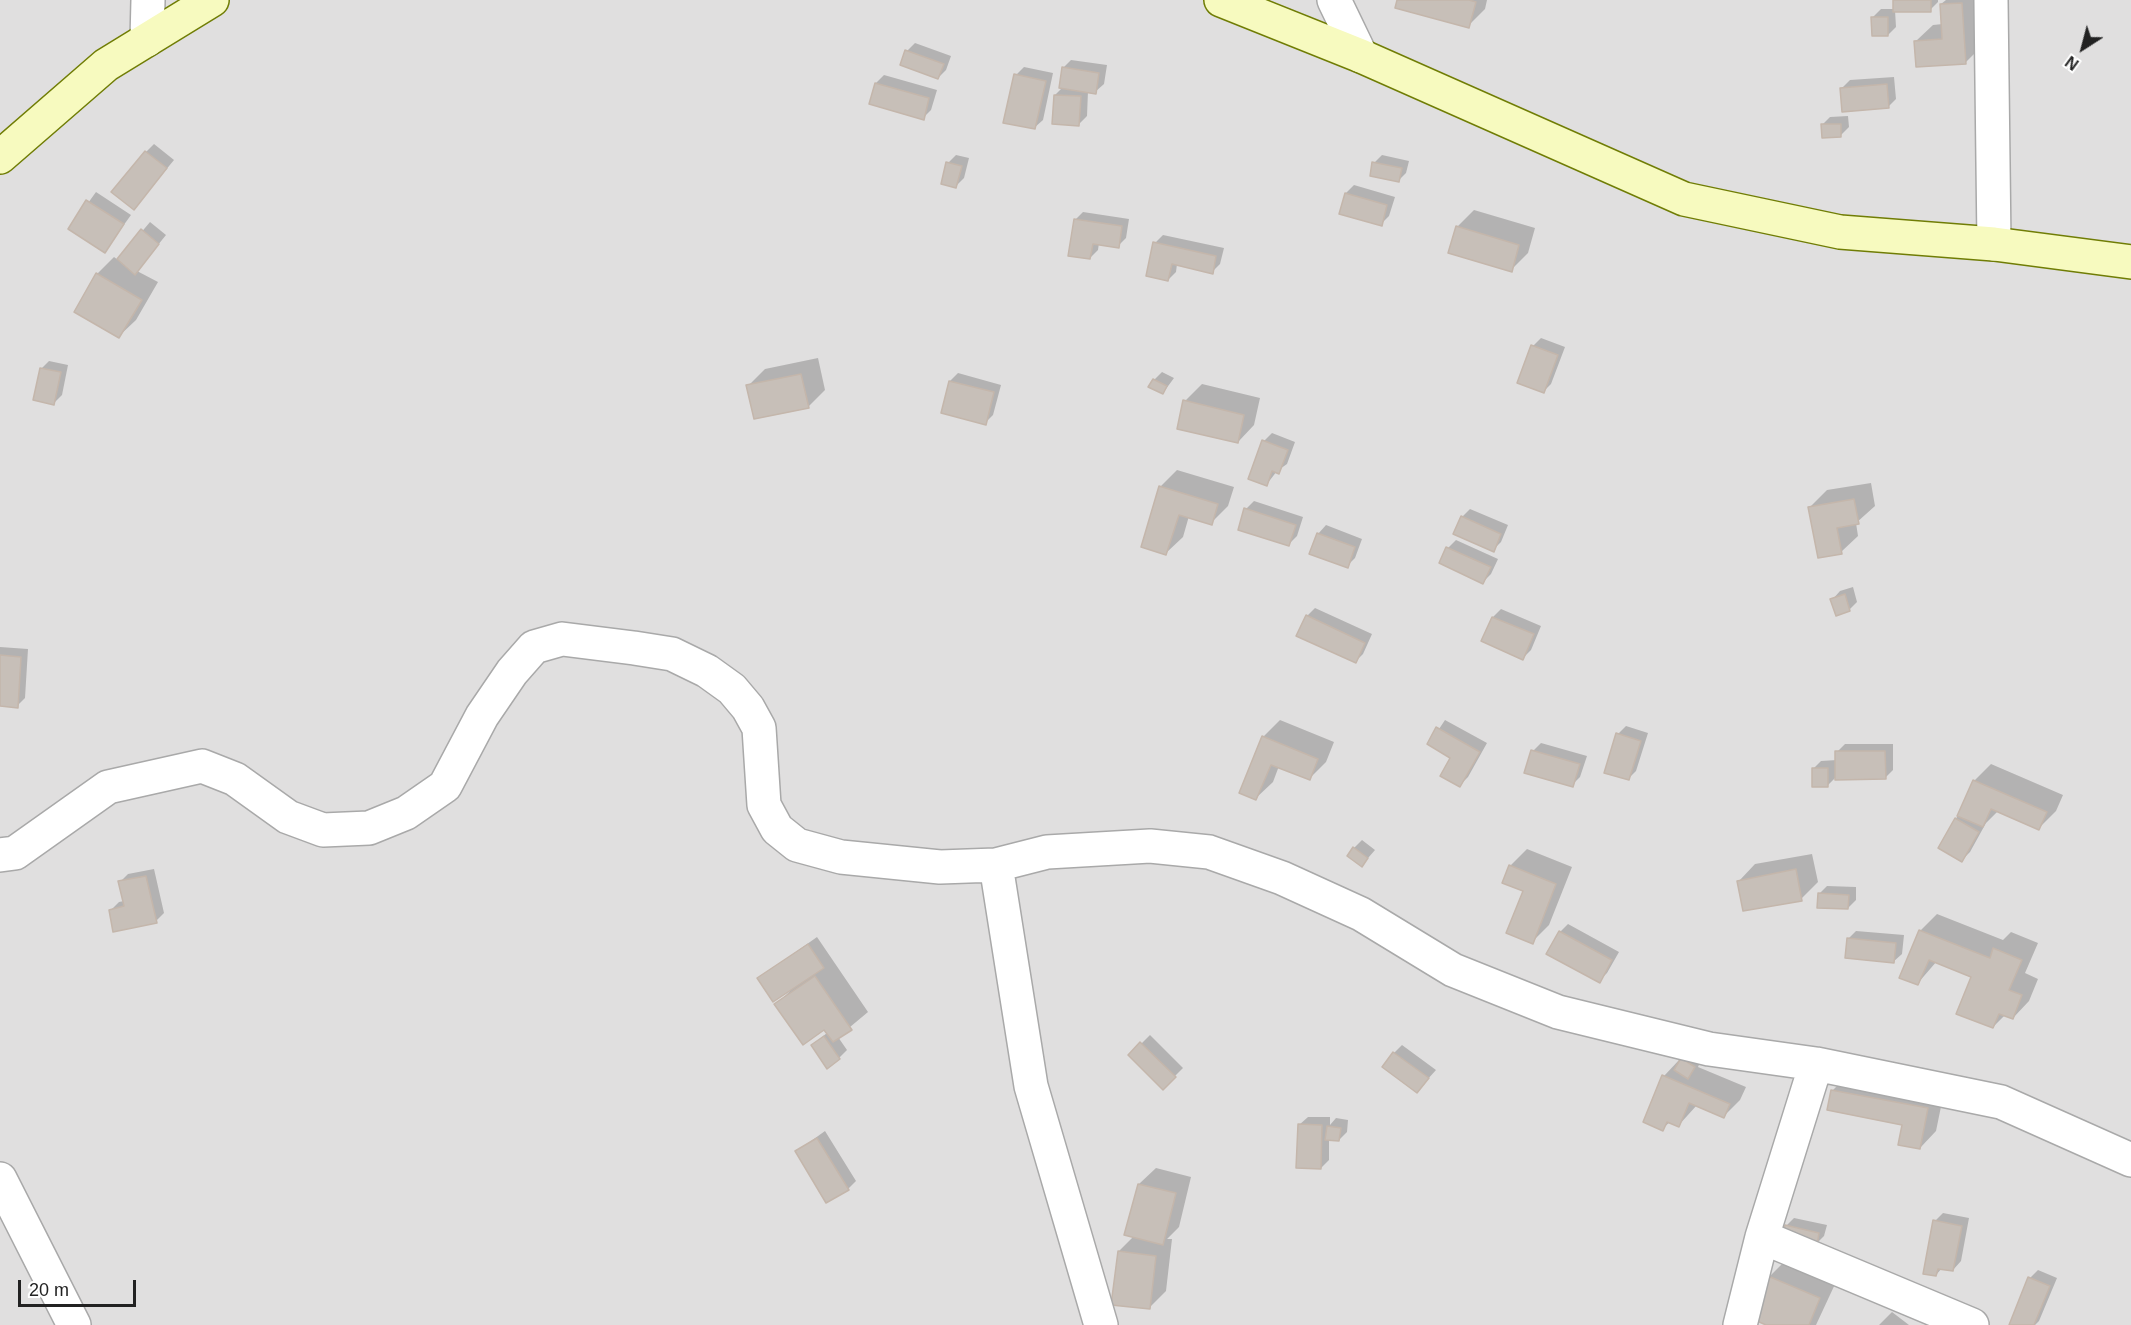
<!DOCTYPE html>
<style>
body{margin:0}
#map{position:relative;width:2131px;height:1325px;overflow:hidden;background:#f2efe9;font-family:Helvetica,sans-serif}
canvas{display:block}
.north{position:absolute;left:2053px;top:18px;width:60px;height:60px;-webkit-text-stroke:4px #fff;paint-order:stroke;rotate:216deg;font-size:16px;font-weight:700;line-height:24px;text-align:center;color:#222}
.north::after{content:'';display:block;margin:auto;width:21px;height:27px;background:#222;clip-path:polygon(50% 0,100% 100%,50% 72%,0 100%)}
.scale{position:absolute;left:18px;top:1280px;width:118px;height:27px;box-sizing:border-box;border:3px solid #222;border-top:0;padding-left:8px;font-size:18px;line-height:21px;white-space:nowrap;color:#222;-webkit-text-stroke:4px #fff;paint-order:stroke}
</style>
<div id="map">
<canvas width="2131" height="1325"></canvas>
<div class="north">N</div>
<div class="scale">20 m</div>
</div>
<script>
const context = document.querySelector('canvas').getContext('2d');
context.lineJoin = 'round';
function paint(path, color) { context.fillStyle = color; context.fill(path, 'evenodd'); }
function strokePath(path, color, width, dash) { context.strokeStyle = color; context.lineWidth = width; context.lineCap = dash ? 'butt' : 'round'; context.setLineDash(dash || []); context.stroke(path); }
paint(new Path2D(`
 M0,0H2131V1325H0Z`), '#e0dfdf');
paint(new Path2D(`
 M1399,0H1487L1485,9L1468,26Z
 M1895,0H1938V2L1930,10H1895L1896,27L1888,35L1873,17L1881,9H1895Z
 M1946,0H1979L1982,46L1965,63L1916,41L1933,25L1943,24L1941,4Z
 M915,43L951,56L946,70L938,78L907,51Z
 M1071,60L1107,65L1104,84L1095,92L1088,91L1087,116L1078,125L1055,95L1063,87V68Z
 M1024,67L1053,73L1043,120L1034,128L1016,75Z
 M884,75L937,90L931,110L923,118L876,83Z
 M1894,77L1896,99L1888,107L1842,88L1850,80Z
 M1848,116L1849,127L1841,135L1822,125L1830,117Z
 M154,144L174,160L141,200L146,152Z
 M956,155L969,158L964,178L956,186L948,163Z
 M1382,155L1409,161L1406,173L1398,181L1374,163Z
 M1354,185L1395,197L1389,216L1381,224L1341,212L1346,193Z
 M96,192L131,215L105,251L70,228Z
 M1474,210L1535,228L1528,253L1511,270L1457,227Z
 M1083,212L1129,219L1126,238L1118,246L1099,243L1098,250L1090,258L1075,220Z
 M150,222L166,235L137,271L158,282L136,320L119,336L76,312L97,274L114,257L118,260Z
 M1163,235L1224,248L1220,264L1212,272L1177,264L1176,272L1168,280L1155,243Z
 M1541,338L1565,347L1551,384L1543,392L1533,346Z
 M818,358L825,390L808,407L748,386L765,369Z
 M49,361L68,365L62,395L54,403L41,369Z
 M1162,372L1174,378L1163,393L1154,380Z
 M958,373L1001,385L993,415L985,423L950,381Z
 M1202,384L1260,398L1254,425L1238,442L1185,401Z
 M1272,433L1295,442L1287,464L1277,471L1267,484L1264,441Z
 M1177,470L1234,487L1228,506L1211,523L1189,516L1183,537L1166,553L1160,487Z
 M1871,483L1875,506L1856,523L1858,536L1841,552L1810,507L1827,490Z
 M1254,501L1303,517L1297,536L1289,544L1246,509Z
 M1470,509L1508,525L1501,542L1493,550L1462,517Z
 M1326,525L1362,539L1355,558L1347,566L1318,534Z
 M1456,540L1498,559L1491,574L1483,582L1448,548Z
 M1853,587L1857,602L1849,610L1832,600L1840,591Z
 M1315,608L1372,634L1363,654L1355,662L1307,616Z
 M1501,609L1541,626L1531,650L1523,658L1483,640L1493,617Z
 M0,647L28,649L25,698L17,706L0,705Z
 M1280,720L1334,742L1326,762L1309,779L1279,766L1273,782L1256,798L1263,737Z
 M1445,720L1487,743L1468,777L1460,785L1452,757L1429,744Z
 M1626,726L1648,733L1636,771L1628,779L1618,734Z
 M1541,743L1587,756L1580,777L1572,785L1533,751Z
 M1845,744H1893V770L1885,778H1835L1828,785L1813,769L1821,761L1837,760V752Z
 M1991,764L2063,795L2056,811L2039,828L1998,811L1986,823L1970,852L1962,860L1956,819L1974,781Z
 M1362,840L1375,850L1362,865L1354,848Z
 M1527,849L1572,867L1549,925L1532,942L1525,890L1510,866Z
 M1812,854L1818,882L1801,899L1739,881L1755,864Z
 M154,869L164,913L156,921L111,910L119,902L124,901L120,882L128,874Z
 M1827,886L1856,887V900L1848,908L1819,894Z
 M1937,914L2003,940L2011,932L2038,943L2025,973L2038,979L2029,1001L2013,1018L2005,1015L1993,1027L1973,976L1937,961L1918,983L1920,931Z
 M1568,924L1619,952L1607,973L1599,981L1560,932Z
 M1856,931L1904,935L1902,954L1893,962L1848,939Z
 M817,937L868,1012L838,1037L847,1050L839,1058L813,1045L828,1032L825,1028L776,1005L791,990L759,978Z
 M1150,1035L1183,1068L1163,1088L1130,1055Z
 M1402,1045L1436,1070L1417,1091L1394,1053Z
 M1702,1058L1698,1067L1746,1087L1740,1100L1724,1116L1697,1105L1678,1126L1670,1122L1662,1129L1664,1076L1680,1059Z
 M1849,1074L1944,1092L1936,1131L1920,1148L1904,1124L1833,1090Z
 M1308,1117H1330V1125L1336,1118L1348,1120L1347,1132L1339,1140L1329,1139V1160L1321,1168L1299,1125Z
 M825,1131L856,1181L848,1189L797,1151Z
 M1156,1168L1191,1177L1179,1227L1167,1239H1172L1166,1291L1149,1308L1119,1251L1134,1236L1139,1184Z
 M1943,1213L1969,1218L1961,1261L1953,1270L1942,1268L1936,1275L1935,1221Z
 M1794,1218L1827,1225L1824,1236L1816,1244L1786,1226Z
 M1786,1260L1836,1282L1816,1325H1769V1277Z
 M2038,1270L2057,1278L2039,1321L2035,1325H2010L2030,1278Z
 M1892,1312L1909,1325H1879Z`), '#0003');
const building = new Path2D(`
 M1397,0H1469L1476,2L1469,28L1395,8Z
 M1893,0H1931V12H1893Z
 M1962,3L1966,64L1916,67L1914,41L1942,39L1940,4Z
 M1871,17H1888V36H1872Z
 M905,50L944,64L938,79L900,65Z
 M1062,67L1099,73L1096,94L1059,88Z
 M1014,74L1046,81L1035,129L1003,123Z
 M875,83L929,98L924,120L869,104Z
 M1887,84L1889,108L1842,112L1840,88Z
 M1054,95L1081,96L1079,126L1052,124Z
 M1821,124H1841V137L1822,138Z
 M145,151L167,168L134,210L111,192Z
 M946,162L962,166L956,188L941,184Z
 M1372,162L1402,168L1399,182L1370,176Z
 M1345,193L1387,205L1382,226L1339,214Z
 M86,200L124,224L105,253L68,229Z
 M1074,219L1122,226L1119,248L1093,244L1090,259L1068,256Z
 M1456,226L1519,245L1512,272L1448,253Z
 M141,229L159,244L135,275L117,259Z
 M1153,242L1216,256L1213,274L1172,264L1168,281L1146,276Z
 M96,273L142,300L119,338L74,312Z
 M1531,345L1558,355L1544,393L1517,383Z
 M40,368L61,372L54,405L33,400Z
 M801,374L809,408L754,419L746,385Z
 M1153,379L1167,386L1163,394L1148,387Z
 M949,381L994,392L986,425L941,413Z
 M1183,400L1244,415L1238,443L1177,429Z
 M1262,440L1288,450L1279,474L1272,471L1267,486L1248,479Z
 M1159,486L1218,504L1212,525L1179,515L1166,555L1141,547Z
 M1854,499L1859,524L1837,528L1842,554L1818,558L1808,507Z
 M1244,508L1296,525L1289,546L1238,530Z
 M1461,516L1501,534L1494,552L1453,534Z
 M1317,533L1355,547L1348,568L1309,554Z
 M1446,547L1491,567L1483,584L1439,563Z
 M1845,594L1850,611L1836,616L1830,599Z
 M1306,615L1365,643L1356,663L1296,636Z
 M1492,617L1534,634L1523,660L1481,641Z
 M0,655L21,657L18,708L0,706Z
 M1436,727L1480,752L1460,787L1440,776L1450,758L1427,744Z
 M1616,733L1641,741L1629,780L1604,773Z
 M1262,736L1318,759L1310,780L1271,765L1256,800L1239,793Z
 M1531,750L1580,764L1573,787L1524,773Z
 M1835,751H1885L1886,779L1835,780Z
 M1812,768H1828V787H1812Z
 M1973,780L2047,812L2039,830L1991,809L1983,827L1957,816Z
 M1955,818L1979,832L1962,862L1938,848Z
 M1353,847L1368,858L1362,867L1347,856Z
 M1509,865L1556,884L1533,944L1506,933L1523,891L1502,883Z
 M1796,869L1802,901L1743,911L1737,881Z
 M146,876L157,923L113,932L109,910L124,906L118,881Z
 M1818,893L1849,895L1848,909L1817,908Z
 M1919,930L1990,958L1993,948L2022,960L2009,990L2022,995L2013,1019L1999,1014L1993,1028L1956,1014L1971,977L1929,960L1918,985L1899,978Z
 M1559,931L1612,960L1600,983L1546,954Z
 M1847,938L1896,943L1894,963L1845,958Z
 M808,944L824,968L773,1002L757,978Z
 M815,976L852,1030L833,1042L824,1030L803,1045L774,1004Z
 M824,1036L840,1059L827,1069L811,1045Z
 M1140,1042L1176,1077L1163,1090L1128,1055Z
 M1393,1052L1429,1078L1417,1093L1382,1067Z
 M1681,1058L1695,1067L1688,1079L1674,1070Z
 M1662,1075L1730,1104L1724,1118L1689,1103L1679,1127L1667,1122L1663,1131L1643,1122Z
 M1831,1090L1928,1108L1920,1149L1898,1145L1902,1125L1827,1110Z
 M1298,1124L1322,1125L1321,1169L1296,1168Z
 M1327,1126L1341,1128L1339,1141L1325,1140Z
 M817,1138L849,1190L826,1203L795,1151Z
 M1138,1184L1176,1193L1163,1245L1124,1235Z
 M1933,1220L1962,1226L1953,1271L1938,1269L1936,1276L1923,1274Z
 M1785,1225L1819,1233L1817,1245L1783,1238Z
 M1118,1251L1156,1256L1150,1309L1111,1305Z
 M1768,1276L1820,1298L1809,1325H1766L1750,1318Z
 M2028,1277L2050,1286L2034,1325H2009Z`);
paint(building, '#c7bfb8');
strokePath(building, '#c4b6ab', 1.5);
const street = new Path2D(`
 M1334,0L1361,56
 M1991,0L1994,244
 M147,40L148,0
 M0,855L15,853L108,787L202,766L235,779L288,817L323,830L369,828L406,813L445,786L482,716L512,672L534,647L562,639L634,648L672,654L707,671L732,689L748,708L759,728L764,805L777,829L797,845L841,857L940,867L996,865L1047,852L1150,846L1209,852L1282,878L1361,914L1453,970L1558,1012L1709,1049L1816,1064L2001,1102L2131,1160
 M996,865L1031,1086L1101,1325
 M0,1179L74,1325
 M1762,1237L1972,1325
 M1740,1325L1762,1237L1816,1064`);
const secondary = new Path2D(`
 M1221,0L1361,56L1684,199L1840,232L1994,244L2131,262
 M0,157L106,65L212,0`);
strokePath(street, '#a9a9a9', 36);
strokePath(secondary, '#707d05', 36);
strokePath(street, '#fff', 33);
strokePath(secondary, '#f7fabf', 33);
</script>
